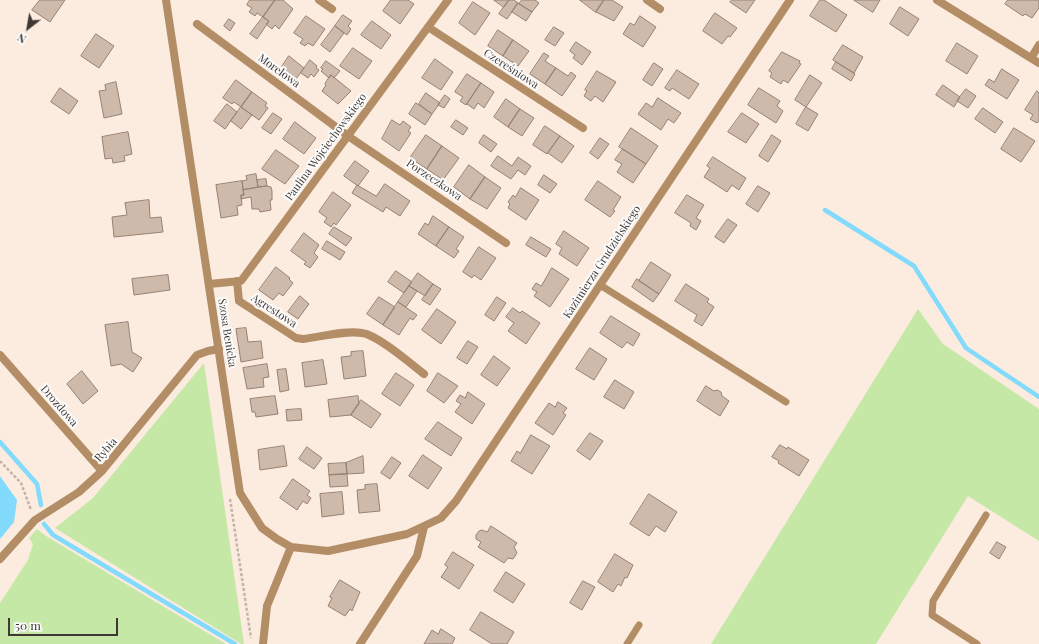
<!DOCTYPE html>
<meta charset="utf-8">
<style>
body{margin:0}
#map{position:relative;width:1039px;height:644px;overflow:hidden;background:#fcebdf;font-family:"Playfair Display",serif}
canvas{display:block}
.north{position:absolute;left:8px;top:8px;width:40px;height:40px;-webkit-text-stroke:3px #fcfcfc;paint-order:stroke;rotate:211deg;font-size:11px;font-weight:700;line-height:16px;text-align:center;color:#403832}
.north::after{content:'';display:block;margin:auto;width:14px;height:18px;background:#403832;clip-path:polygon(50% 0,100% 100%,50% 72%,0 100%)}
.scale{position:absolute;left:8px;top:618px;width:110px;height:18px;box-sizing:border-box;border:2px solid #403832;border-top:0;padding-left:5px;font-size:12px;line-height:14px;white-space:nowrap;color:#403832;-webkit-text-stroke:3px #fcfcfc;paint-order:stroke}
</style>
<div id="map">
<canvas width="1039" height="644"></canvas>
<div class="north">N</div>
<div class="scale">50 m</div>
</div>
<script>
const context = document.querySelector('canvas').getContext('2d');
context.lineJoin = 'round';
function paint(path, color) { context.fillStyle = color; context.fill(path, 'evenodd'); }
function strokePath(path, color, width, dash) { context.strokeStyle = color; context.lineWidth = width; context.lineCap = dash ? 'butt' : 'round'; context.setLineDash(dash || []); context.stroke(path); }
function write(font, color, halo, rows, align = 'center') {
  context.font = font + ' "Playfair Display",serif'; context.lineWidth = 4; context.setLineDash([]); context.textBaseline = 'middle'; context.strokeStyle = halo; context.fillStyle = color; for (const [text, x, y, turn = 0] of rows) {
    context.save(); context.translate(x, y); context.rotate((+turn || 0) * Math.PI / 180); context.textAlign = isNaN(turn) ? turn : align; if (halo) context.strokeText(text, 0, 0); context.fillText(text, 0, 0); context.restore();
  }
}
paint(new Path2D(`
 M918,309L943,344L1039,409V541L968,496L876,644H711Z
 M204,363L244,644H241L55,528L93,498Z
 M37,529L46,536L226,644H0V603L28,560L33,544L29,538Z`), '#c5e8a7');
paint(new Path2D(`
 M0,476L17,500L14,522L0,539Z`), '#82dbfc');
strokePath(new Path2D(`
 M825,210L914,266L966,348L1039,397
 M0,442L37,484L41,505
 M44,524L53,535L235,644`), '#82dbfc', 4.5);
const building = new Path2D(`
 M40,0H65L50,22L32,10Z
 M250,0H275L263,17L257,13L255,16L249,12L252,8L247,5Z
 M275,0H283L293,9L279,29L275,25L272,29L266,24L269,21L263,17Z
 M391,0H408L414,4L400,24L383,11Z
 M494,0H509L504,7Z
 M509,0H514L518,3L507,19L499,14Z
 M522,0H535L539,3L532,12L519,4Z
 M580,0H604L596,12Z
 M604,0H612L623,7L614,21L596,12Z
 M732,0H755L746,13L730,2Z
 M820,0H824L847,15L836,32L810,16Z
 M854,0H880L873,12Z
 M1008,0H1037L1039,1V8L1032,18L1025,14L1023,16L1005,4Z
 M473,2L490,13L475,35L459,23Z
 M518,3L532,12L526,21L512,12Z
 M900,7L919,19L908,36L890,24Z
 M715,13L737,28L730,37L728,36L722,44L703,31Z
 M343,15L352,21L348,26L351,29L347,35L335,26Z
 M306,16L325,29L313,46L308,43L305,46L300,43L303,39L294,33Z
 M640,16L656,27L643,47L623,34L630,23L634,25Z
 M263,17L269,21L257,39L250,34Z
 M229,19L235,23L230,31L224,26Z
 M372,21L391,35L381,49L361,35Z
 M335,26L344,33L330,52L321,45Z
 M554,27L564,33L555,46L545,40Z
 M498,30L513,40L503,56L488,46Z
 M96,34L114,46L99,68L81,56Z
 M513,40L529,51L518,66L503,56Z
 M576,42L591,52L582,65L573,58L575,55L570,51Z
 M957,43L978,56L967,74L946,61Z
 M843,45L863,57L854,73L833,60Z
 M353,48L372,61L359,79L340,66Z
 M782,52L800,61L799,63L801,64L788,83L783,80L781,84L770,77L772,73L769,71Z
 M544,53L549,56L545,61L556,68L545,84L530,74Z
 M289,56L304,68L296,79L281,68Z
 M435,59L453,72L441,90L422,78Z
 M310,60L317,66L316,68L319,70L314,77L311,74L308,78L301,73Z
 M326,61L340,71L334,78L331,75L329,78L321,71L323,69L321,68Z
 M836,62L855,74L851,81L832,69Z
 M654,63L663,69L652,86L643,80Z
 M556,68L568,76L571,72L576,76L562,96L545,84Z
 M1002,69L1019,80L1007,99L985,85L989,79L994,82Z
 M677,70L699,84L689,99L672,88L670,91L665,88Z
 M597,71L616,82L603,102L595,96L591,101L584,96L587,91L585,90Z
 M467,74L481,83L466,105L460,101L463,97L455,92Z
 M331,75L351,91L338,104L322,91L326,85L325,84Z
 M810,75L822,83L806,107L795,100Z
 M236,80L252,92L241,107L234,102L232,104L223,98Z
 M116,82L122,114L104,118L99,91L106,90L105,85Z
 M481,83L494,92L484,108L478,103L474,109L467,104Z
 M943,85L960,97L954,107L936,95Z
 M60,88L78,101L69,114L51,102Z
 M759,88L780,101L777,106L783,111L776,123L748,105Z
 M966,89L976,96L968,108L957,101Z
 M1037,91L1039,93V121L1037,123L1030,119L1033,115L1025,110Z
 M252,92L267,103L265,106L268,108L259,120L241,107Z
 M426,93L440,103L432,114L419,104Z
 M445,95L450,99L444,108L438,105Z
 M658,98L681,113L674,123L668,119L661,130L638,114L646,103L652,107Z
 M506,99L520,109L508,127L494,117Z
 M416,103L432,114L425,125L409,114Z
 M227,104L237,112L225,129L214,121Z
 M241,107L252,115L241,129L231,121Z
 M806,107L818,114L808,131L796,124Z
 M983,108L1003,122L995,133L975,119Z
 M520,109L534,118L522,136L508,127Z
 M273,113L282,119L271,134L262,128Z
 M742,113L759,124L746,143L728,132Z
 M392,120L400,125L403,121L411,127L408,131L411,133L399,151L382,139Z
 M456,120L468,128L463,135L451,127Z
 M295,122L316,138L304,154L283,139Z
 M545,126L560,136L547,154L533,145Z
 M631,128L658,146L646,164L619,147Z
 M1014,128L1035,141L1021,162L1001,149Z
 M128,132L132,154L124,156L125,161L113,163L112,158L105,159L102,137Z
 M426,135L442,146L427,169L410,158Z
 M484,135L497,144L491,152L479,143Z
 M772,135L781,141L768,162L759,156Z
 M560,136L574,146L562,163L548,153Z
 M600,138L609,144L598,159L590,153Z
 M442,146L459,158L443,180L427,169Z
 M623,149L646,164L633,183L617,172L622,164L615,160Z
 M276,150L299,166L285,184L262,169Z
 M498,156L512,166L518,157L531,166L525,175L518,170L511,179L491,166Z
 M713,157L746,178L739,190L732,185L727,192L704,177L710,168L707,166Z
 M355,161L369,171L358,186L344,176Z
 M469,165L485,177L470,199L454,187Z
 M256,174L258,187L243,190L242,181L247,180L246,176Z
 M544,175L557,184L550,193L538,185Z
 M485,177L501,188L487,209L470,199Z
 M266,179L267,186L258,187L257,180Z
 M242,181L244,195H241L242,205L237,206L238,215L221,218L216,185Z
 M598,181L621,197L613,210L615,211L610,217L585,200Z
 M385,184L410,201L400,216L386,207L383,212L352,193L357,185L376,196Z
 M267,186L271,187L272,191V200H270L271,210L260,212L259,209H252L251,197L241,199V195H244L243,190Z
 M758,186L770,193L758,212L746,204Z
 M521,188L539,200L526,220L508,208L510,204L508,202L513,195L515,197Z
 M333,192L351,205L336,225L334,223L331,227L324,222L327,218L319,212Z
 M687,195L704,205L696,218L701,221L696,230L690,226L691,223L675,213Z
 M149,200L150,218L161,217L163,232L114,237L112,217L127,215L125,203Z
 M433,216L449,227L436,246L418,234L425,223L428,225Z
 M728,219L737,225L724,243L715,237Z
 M334,227L352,238L346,246L329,234Z
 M449,227L464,237L456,249L459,251L454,258L436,246Z
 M564,231L589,248L577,266L559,254L562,248L556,244Z
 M304,233L319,245L314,253L318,257L310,268L304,264L306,262L291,251Z
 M531,237L551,249L546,257L526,245Z
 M327,241L345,252L340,260L322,249Z
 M479,247L496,258L481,280L474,275L472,278L463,272Z
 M651,262L671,275L659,294L639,281Z
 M276,267L290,278L289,279L293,283L283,296L279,293L273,300L259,290Z
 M552,268L569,279L550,307L534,296L537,292L532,289L536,283L541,286Z
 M396,271L412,282L404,293L388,282Z
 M418,273L433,284L425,296L409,286Z
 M168,275L170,290L134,295L132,279Z
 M637,279L659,294L653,302L632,287Z
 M433,284L441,289L430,305L422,300Z
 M686,284L709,299L707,302L714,307L702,326L694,321L697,315L675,301Z
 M409,286L417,291L406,307L398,302Z
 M300,296L309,304L298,319L288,312Z
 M379,297L395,307L383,325L367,314Z
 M497,297L506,303L494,321L485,315Z
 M398,302L417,315L413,320L410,318L399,335L383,325Z
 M513,308L520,313L522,311L540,323L526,344L508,331L514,323L506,317Z
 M437,309L456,322L441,344L422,330Z
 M611,316L640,334L633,346L627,342L622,348L600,333Z
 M128,322L132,352L142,358L133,372L121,364L111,366L105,325Z
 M246,328L248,342L261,341L263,358L241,362L236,329Z
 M468,341L478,347L467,364L457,358Z
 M590,348L607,359L594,380L576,369Z
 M363,351L366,376L344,379L341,357L351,356V352Z
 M494,356L510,368L497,386L481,375Z
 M323,360L327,384L305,387L302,363Z
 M267,364L269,377L263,378L264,387L247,389L243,368Z
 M286,369L289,390L280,392L277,370Z
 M82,371L98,391L83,404L67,384Z
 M396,373L414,385L400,406L382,394Z
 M438,373L458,386L444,403L427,391Z
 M615,380L634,392L624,409L604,397Z
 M706,386L714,391L717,390L721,392L722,396L729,401L720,416L697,401Z
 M468,392L485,404L472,424L455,412L461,404L456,401L460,395L465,398Z
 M275,396L278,414L256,417L255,412H252L250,399Z
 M358,396L359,404L351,415L330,417L328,400Z
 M361,400L381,414L371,428L351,415Z
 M558,402L567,408L563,413L566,415L553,435L535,423L549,403L555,407Z
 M301,409L302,420L287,421L286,410Z
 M438,422L462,438L451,456L425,439Z
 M590,433L603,441L590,460L577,451Z
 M531,435L550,446L532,474L511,461L517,451L520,453Z
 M780,445L787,449L788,447L809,460L799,476L778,463L779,461L772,457Z
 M284,446L287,466L260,470L258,450Z
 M307,447L322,458L314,469L299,459Z
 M423,455L442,468L428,489L409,476Z
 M363,456L364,473L347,474L346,463Z
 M392,457L401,463L390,479L381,473Z
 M346,463L347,474L329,475L328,464Z
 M347,474L348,486L330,487L329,475Z
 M293,479L310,491L307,495L311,498L307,504L303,501L297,510L280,498Z
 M377,484L380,511L359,513L357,490L365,489V485Z
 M342,492L344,514L322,517L320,494Z
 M649,494L677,512L665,532L656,526L649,536L630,524Z
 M491,526L517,543L514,547L517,553L513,559L508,558L504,563L478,547L481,542L476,539V535L479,531L482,530L487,532Z
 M997,542L1006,547L999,559L990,553Z
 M453,552L474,565L459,589L441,577L448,567L445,565Z
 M615,554L633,565L627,578L625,577L621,586L618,584L613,592L598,582Z
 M506,572L525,584L513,603L494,591Z
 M340,580L360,592L352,611L350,609L345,616L328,606L332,598L330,597Z
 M583,581L595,587L582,610L570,603Z
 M481,612L514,632L507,644H492L470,630Z
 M441,629L455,638L452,644H424L432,630L438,634Z`);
paint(building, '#cebaab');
strokePath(building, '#958274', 1);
strokePath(new Path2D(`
 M0,461L21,483L31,510
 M230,499L251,638`), '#c2b4a9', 2.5, [3, 2]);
strokePath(new Path2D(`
 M600,285L786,402
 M627,644L639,625
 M977,644L932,615L933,601L986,515`), '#b38d66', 7);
strokePath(new Path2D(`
 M319,0L332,9
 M647,0L660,9
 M937,0L1039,63
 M197,24L348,136L506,243
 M428,27L583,128
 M1031,58L1039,45
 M237,281L239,301L296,338L303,339C321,337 345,330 362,333C378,335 410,363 424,374
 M209,284L241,281L448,0
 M0,355L102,471
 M0,559L35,520L79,492L102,471L197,355L208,351L219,349
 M360,644L417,556L424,527`), '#b38d66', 8);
strokePath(new Path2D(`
 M166,0L240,493L262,528L277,539L291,547L328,551L407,534L441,518L456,501L790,0
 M263,644L267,606L291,547`), '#b38d66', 8);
write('11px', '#403832', '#fcfcfc', [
 ["Czereśniowa",511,69,33],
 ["Morelowa",279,71,36],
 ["Paulina Wojciechowskiego",326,147,-54],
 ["Porzeczkowa",434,180,34],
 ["Kazimierza Grudzielskiego",602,262,-57],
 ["Agrestowa",274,311,33],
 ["Szosa Benicka",227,333,81],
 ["Drozdowa",59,406,49],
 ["Rybia",106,450,-49]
]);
</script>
